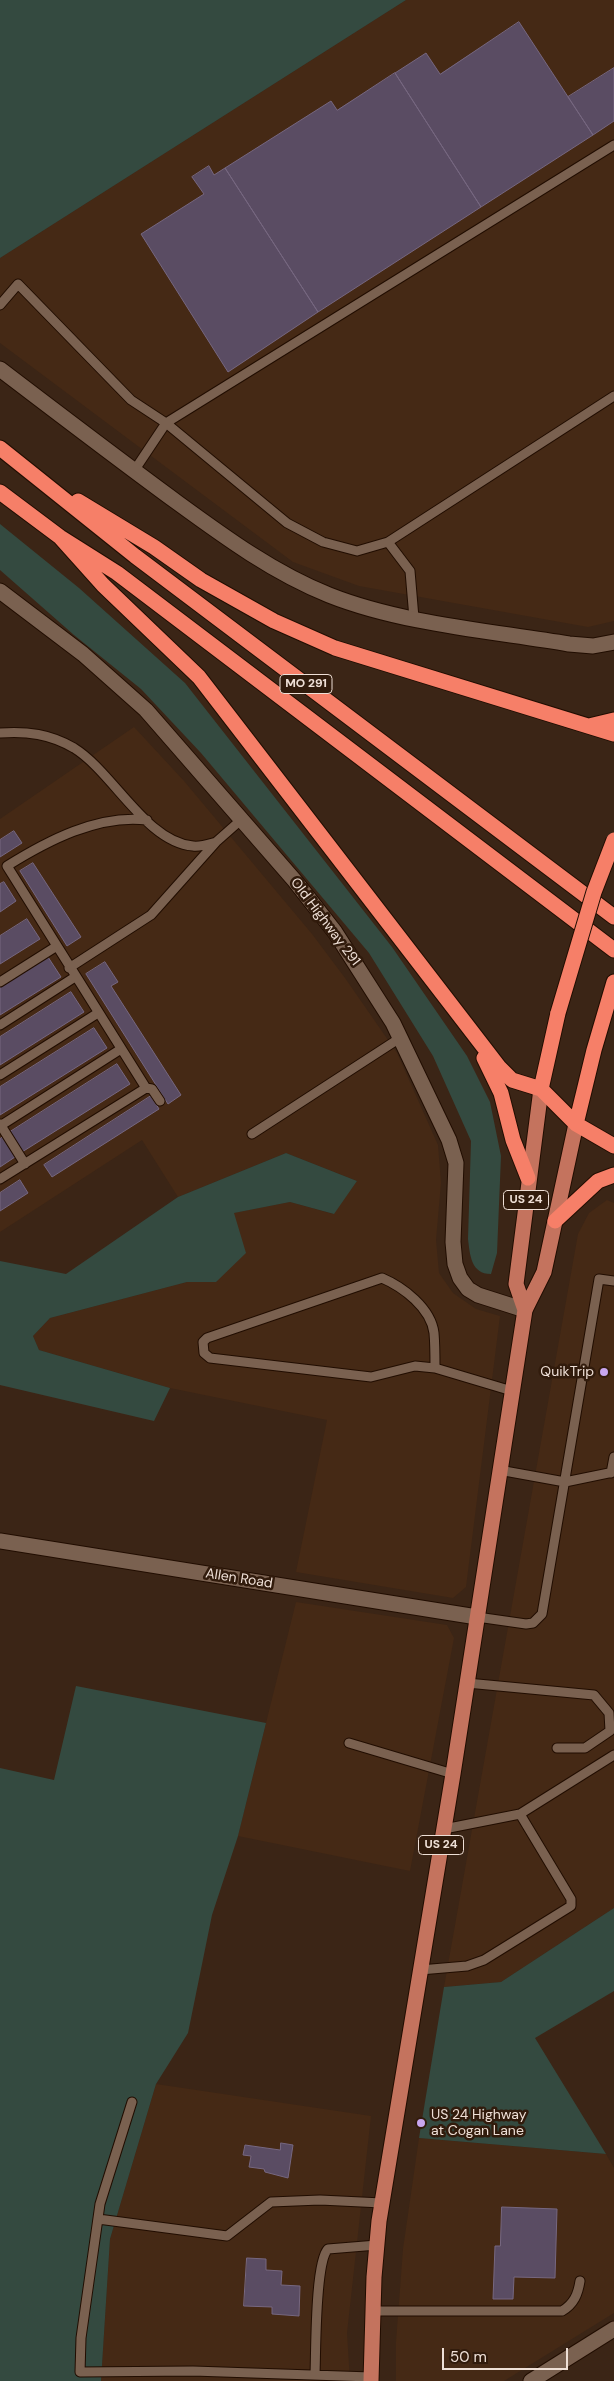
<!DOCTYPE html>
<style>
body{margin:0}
#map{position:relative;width:614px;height:2381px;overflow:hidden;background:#3b2516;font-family:"DM Sans",sans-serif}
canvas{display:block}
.scale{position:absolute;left:442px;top:2348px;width:126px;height:22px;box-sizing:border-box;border:2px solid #eedfd6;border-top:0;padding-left:6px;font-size:15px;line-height:18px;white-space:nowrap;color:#eedfd6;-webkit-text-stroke:4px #311b0c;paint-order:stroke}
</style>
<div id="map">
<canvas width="614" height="2381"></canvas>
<div class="scale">50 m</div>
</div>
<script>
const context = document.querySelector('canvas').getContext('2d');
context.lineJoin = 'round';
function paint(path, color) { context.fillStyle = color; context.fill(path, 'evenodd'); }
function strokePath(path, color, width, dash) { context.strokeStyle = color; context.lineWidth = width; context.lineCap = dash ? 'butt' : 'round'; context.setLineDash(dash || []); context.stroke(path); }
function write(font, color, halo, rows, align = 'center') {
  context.font = font + ' "DM Sans",sans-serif'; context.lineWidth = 5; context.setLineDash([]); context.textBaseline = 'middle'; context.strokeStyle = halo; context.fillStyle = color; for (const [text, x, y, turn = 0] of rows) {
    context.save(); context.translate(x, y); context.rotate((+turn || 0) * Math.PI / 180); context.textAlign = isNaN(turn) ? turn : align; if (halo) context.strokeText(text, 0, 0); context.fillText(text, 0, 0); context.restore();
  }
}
paint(new Path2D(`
 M406,0H614V621L588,627L359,586L293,562L0,343V258Z
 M134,727L184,781L312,934L345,978L397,1053L438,1145L441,1183L436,1240L439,1273L453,1293L476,1309L500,1316L466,1587L453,1598L296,1572L327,1420L170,1388L39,1350L33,1336L50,1318L187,1282H217L233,1213L290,1202L333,1214L357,1181L286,1153L178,1197L142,1140L0,1232V819Z
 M607,1200L614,1203V1908L501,1982L444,1987L578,1234L589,1213Z
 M296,1602L447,1625L454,1638L410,1871L238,1836Z
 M156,2084L371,2116L347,2333L350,2381H101L110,2239Z
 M419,2138L606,2154L614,2168V2313L504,2381H396V2342L403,2249Z`), '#452915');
paint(new Path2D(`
 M0,0H406L0,258Z
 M0,524L79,588L185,683L392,947L467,1056L490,1102L501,1156L497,1253L491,1274C471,1274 470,1255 468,1239L471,1141L433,1056L369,953L201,753L141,689L74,635L0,570Z
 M286,1153L357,1181L334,1214L290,1202L234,1213L246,1253L216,1282H187L50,1318L33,1336L39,1350L170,1388L154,1421L0,1385V1261L66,1274L178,1197Z
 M76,1686L266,1723L238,1836L212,1915L188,2033L156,2084L110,2239L101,2381H0V1768L54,1780Z
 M614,1908V1991L535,2038L606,2154L419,2138L444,1987L501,1982Z`), '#344a40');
const building = new Path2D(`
 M519,22L593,135L481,207L395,73L426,53L440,74Z
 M614,68V121L593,135L568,97Z
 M395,73L481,207L318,312L225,168L331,101L337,110Z
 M209,166L214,175L225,168L318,312L228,372L141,234L204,194L192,177Z
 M14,831L22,843L0,857V840Z
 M33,863L81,937L67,946L20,871Z
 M4,882L16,901L0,912V884Z
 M27,919L40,939L0,964V936Z
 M48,957L61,977L0,1015V987Z
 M105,962L118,982L111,986L181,1095L168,1104L86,974Z
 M71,992L84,1012L0,1065V1037Z
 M94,1028L107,1048L0,1115V1087Z
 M117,1064L130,1084L22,1152L10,1132Z
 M151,1096L159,1109L52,1177L44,1165Z
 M3,1137L15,1157L0,1167V1139Z
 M20,1180L28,1193L0,1211V1193Z
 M281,2143L293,2145L288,2178L265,2172L264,2169L249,2167L251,2156L243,2155L245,2145L280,2150Z
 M502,2207L557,2209L555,2278L514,2277L513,2299H493L495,2246H500Z
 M247,2258L266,2259V2270L282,2271L281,2285L300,2286L299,2316L272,2314V2307L244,2306Z`);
paint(building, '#5a4c63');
strokePath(building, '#766780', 1);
const lane = new Path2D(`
 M0,305L18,284L131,400L166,423L287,523L323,542L357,551L388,542
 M134,471L166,423L614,145
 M414,618L410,571L388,542L614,396
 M0,733C27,731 50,734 74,748C113,772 146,842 193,846C201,847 209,844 216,842
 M147,820C98,814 47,841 7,866L146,1088L152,1089L160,1101
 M69,968L151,915L216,842L242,819
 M0,982L57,946
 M0,1025L75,977
 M0,1075L98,1013
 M0,1124L25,1164
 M0,1126L121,1049
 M252,1134L400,1038
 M0,1179L146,1088
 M435,1368C435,1357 435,1344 434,1333C431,1308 403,1287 382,1278L207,1338L203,1342L204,1353L210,1358L371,1377L415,1366L435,1368L512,1391
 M499,1470L565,1482L614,1472
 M611,1473L614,1457
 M477,1617L526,1624L533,1623L542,1614L599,1279L614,1281
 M467,1683L594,1695L609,1713L610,1731L585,1748H557
 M349,1743L453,1774
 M520,1814L614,1755
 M420,1970L467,1966L484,1960L571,1906V1899L520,1814L444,1829
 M132,2102L100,2204L81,2338L80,2372L193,2371L371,2377
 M98,2219L227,2236L271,2202L320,2200L382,2203
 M372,2311H562C574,2304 578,2294 580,2281
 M315,2374C316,2351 315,2262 328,2249L377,2245`);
const street = new Path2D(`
 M0,369C59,414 118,459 178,503C226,538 274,573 329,595C402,624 492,631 569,644L593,646L614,642
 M0,591L83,654L146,710L295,881L335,932L393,1023L449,1140L456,1163L453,1242L455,1264L460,1278L468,1289L478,1295L525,1310
 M0,1541L477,1617
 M531,2381L614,2329`);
const primary = new Path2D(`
 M525,1310L516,1284L541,1089
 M371,2381L374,2277L379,2221L453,1774L525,1310L544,1272L576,1124`);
const highway = new Path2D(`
 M0,448L135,556L614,917
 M0,492L60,537L117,573L614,950
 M78,501L154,547L201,580L274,621L335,648L614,734
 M60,537L103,585L199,677L499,1067L512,1080L541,1089L576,1124L614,1146
 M589,726L614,720
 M484,1058L501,1093L513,1140L528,1178
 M541,1089L558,1013
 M576,1124L594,1050L614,982
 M555,1221L598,1181L614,1175`);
strokePath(lane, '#210d01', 11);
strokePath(street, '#210d01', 17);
strokePath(primary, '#210d01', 17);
strokePath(highway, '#210d01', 17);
strokePath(lane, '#7a6150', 9);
strokePath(street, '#7a6150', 15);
strokePath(primary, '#c4735e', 15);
strokePath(highway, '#f67f68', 15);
const highwayBridge = new Path2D(`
 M558,1013L594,892L614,840`);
strokePath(highwayBridge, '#210d01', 17, []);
strokePath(highwayBridge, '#f67f68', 15);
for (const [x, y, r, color] of [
 [604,1372,5,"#c8a6ef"],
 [421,2123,5,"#c8a6ef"]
]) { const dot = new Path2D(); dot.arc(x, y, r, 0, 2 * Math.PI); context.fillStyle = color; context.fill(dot); strokePath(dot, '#311b0c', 2); }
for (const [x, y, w] of [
 [306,684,52],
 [526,1200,45],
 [441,1845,45]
]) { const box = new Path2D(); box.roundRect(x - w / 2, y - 9.5, w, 19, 4); context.fillStyle = '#311b0c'; context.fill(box); strokePath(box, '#eedfd6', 1); }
write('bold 12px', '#eedfd6', null, [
 ["MO 291",306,684],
 ["US 24",526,1200],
 ["US 24",441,1845]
]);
write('14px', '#eedfd6', '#311b0c', [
 ["Old Highway 291",325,922,53],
 ["Allen Road",239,1579,9]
]);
write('14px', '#eedfd6', '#311b0c', [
 ["QuikTrip",594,1372],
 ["US 24 Highway",431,2115,"left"],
 ["at Cogan Lane",431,2131,"left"]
], 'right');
</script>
